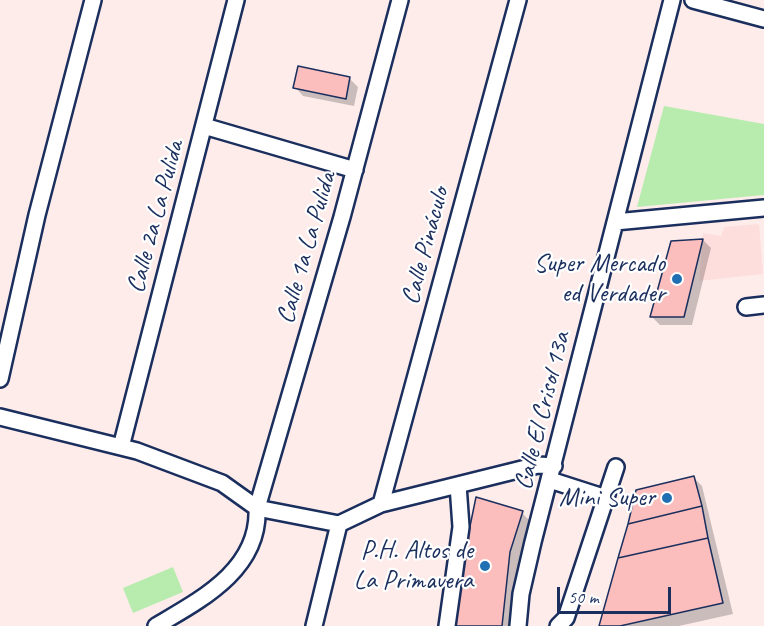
<!DOCTYPE html>
<meta charset="utf-8">
<style>
body{margin:0}
#map{position:relative;width:764px;height:626px;overflow:hidden;background:#feeceb;font-family:Caveat,sans-serif}
canvas{display:block}
.scale{position:absolute;left:557px;top:587px;width:114px;height:27px;box-sizing:border-box;border:3px solid #1b2f5e;border-top:0;padding-left:8px;font-size:18px;line-height:21px;white-space:nowrap;color:#1b2f5e;-webkit-text-stroke:4px #fff;paint-order:stroke}
</style>
<div id="map">
<canvas width="764" height="626"></canvas>
<div class="scale">50 m</div>
</div>
<script>
const context = document.querySelector('canvas').getContext('2d');
context.lineJoin = 'round';
function paint(path, color) { context.fillStyle = color; context.fill(path, 'evenodd'); }
function strokePath(path, color, width, dash) { context.strokeStyle = color; context.lineWidth = width; context.lineCap = dash ? 'butt' : 'round'; context.setLineDash(dash || []); context.stroke(path); }
function write(font, color, halo, rows, align = 'center') {
  context.font = font + ' Caveat,sans-serif'; context.lineWidth = 4.5; context.setLineDash([]); context.textBaseline = 'middle'; context.strokeStyle = halo; context.fillStyle = color; for (const [text, x, y, turn = 0] of rows) {
    context.save(); context.translate(x, y); context.rotate((+turn || 0) * Math.PI / 180); context.textAlign = isNaN(turn) ? turn : align; if (halo) context.strokeText(text, 0, 0); context.fillText(text, 0, 0); context.restore();
  }
}
paint(new Path2D(`
 M759,224L763,274L699,281L703,233L721,236L724,227Z`), '#fddedd');
paint(new Path2D(`
 M664,106L764,124V195L637,207Z
 M173,567L183,592L133,613L123,588Z`), '#b7ecae');
paint(new Path2D(`
 M349,78L358,87L354,106L303,96L295,87Z
 M703,240L711,248L692,325H660L652,317Z
 M694,478L702,486L733,614L679,626H601Z
 M522,513L538,529L518,626H457Z`), '#0003');
const building = new Path2D(`
 M298,66L350,77L346,99L293,88Z
 M703,239L684,317H650L671,241Z
 M694,476L702,506L628,524L636,490Z
 M476,497L523,511L510,552L502,626H456L459,580Z
 M702,506L708,538L618,558L628,524Z
 M708,538L723,603L620,626H599L618,558Z`);
paint(building, '#fbbebd');
strokePath(building, '#1b2f5e', 1.5);
const minor = new Path2D(`
 M693,0L764,19
 M204,126L355,170
 M615,222L764,208
 M746,307L764,305
 M0,379L37,215L93,0
 M0,417L137,451L222,483L257,508L339,524L381,504L538,465L554,466
 M121,447L236,0
 M550,480L606,498
 M381,504L518,0
 M156,626C202,599 260,569 257,508L342,217L400,0
 M314,626L339,524
 M447,626L461,527L458,485
 M518,626L521,594L533,542L672,0
 M558,626L566,618L616,467`);
strokePath(minor, '#1b2f5e', 20);
strokePath(minor, '#fff', 15);
for (const [x, y, r, color] of [
 [677,279,6,"#1f6fb2"],
 [667,498,6,"#1f6fb2"],
 [485,566,6,"#1f6fb2"]
]) { const dot = new Path2D(); dot.arc(x, y, r, 0, 2 * Math.PI); context.fillStyle = color; context.fill(dot); strokePath(dot, '#fff', 2); }
write('26px', '#1b2f5e', '#fff', [
 ["Calle 2a La Pulida",156,217,-75],
 ["Calle Pináculo",426,246,-75],
 ["Calle 1a La Pulida",307,248,-74],
 ["Calle El Crisol 13a",543,411,-76]
]);
write('26px', '#1b2f5e', '#fff', [
 ["Super Mercado",665,264],
 ["ed Verdader",665,294],
 ["Mini Super",655,498],
 ["P.H. Altos de",473,551],
 ["La Primavera",473,581]
], 'right');
</script>
